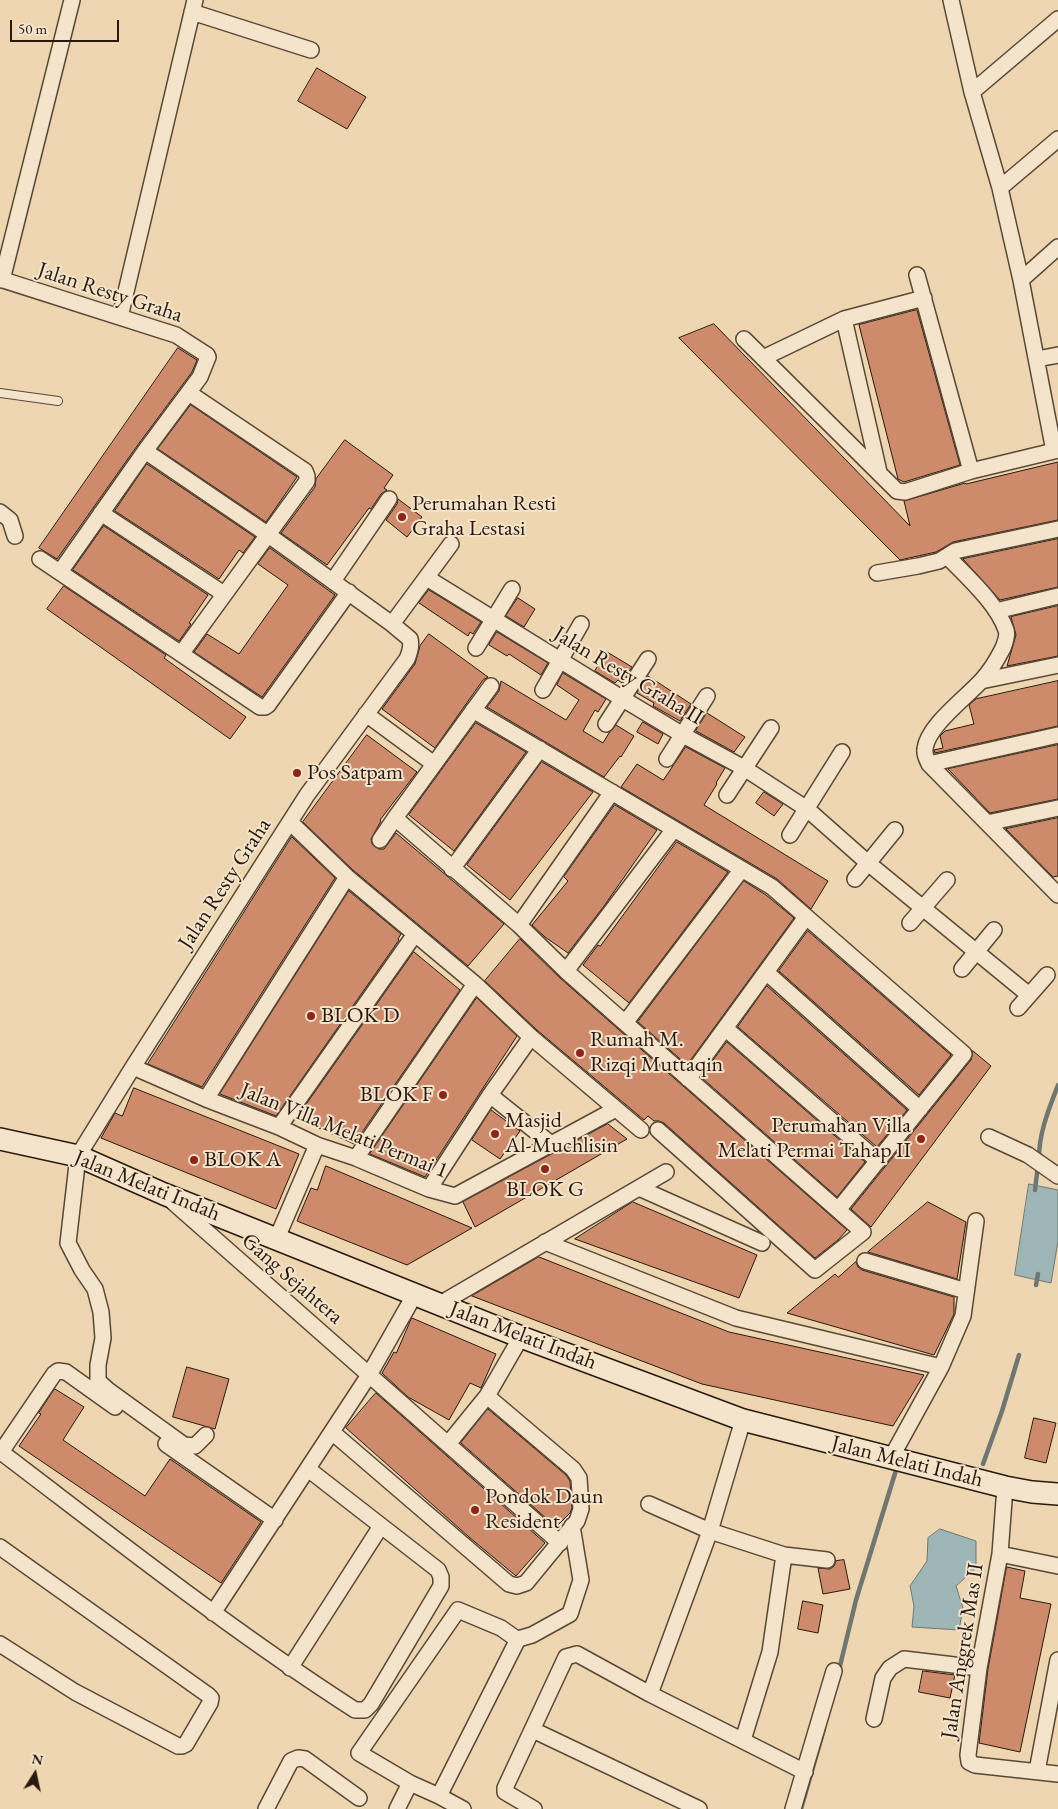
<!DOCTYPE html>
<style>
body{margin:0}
#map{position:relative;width:1058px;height:1809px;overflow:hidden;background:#eed6b1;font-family:"EB Garamond",serif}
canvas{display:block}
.north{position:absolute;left:10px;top:1749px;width:50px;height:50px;-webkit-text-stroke:4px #f4e4cc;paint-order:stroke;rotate:10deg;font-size:14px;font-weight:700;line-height:20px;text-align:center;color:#27190d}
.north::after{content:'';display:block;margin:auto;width:18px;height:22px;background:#27190d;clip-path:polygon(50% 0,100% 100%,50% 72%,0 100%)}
.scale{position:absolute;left:10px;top:20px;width:109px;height:22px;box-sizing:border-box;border:2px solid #27190d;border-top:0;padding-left:6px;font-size:15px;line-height:18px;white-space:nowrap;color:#27190d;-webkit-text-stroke:4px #f4e4cc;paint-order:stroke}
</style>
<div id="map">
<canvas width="1058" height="1809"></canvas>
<div class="north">N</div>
<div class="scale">50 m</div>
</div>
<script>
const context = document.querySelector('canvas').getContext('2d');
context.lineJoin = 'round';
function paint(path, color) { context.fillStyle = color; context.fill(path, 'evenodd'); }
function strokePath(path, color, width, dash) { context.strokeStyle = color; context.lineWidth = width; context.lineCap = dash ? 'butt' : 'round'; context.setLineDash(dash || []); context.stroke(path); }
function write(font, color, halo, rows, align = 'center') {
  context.font = font + ' "EB Garamond",serif'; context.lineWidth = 4; context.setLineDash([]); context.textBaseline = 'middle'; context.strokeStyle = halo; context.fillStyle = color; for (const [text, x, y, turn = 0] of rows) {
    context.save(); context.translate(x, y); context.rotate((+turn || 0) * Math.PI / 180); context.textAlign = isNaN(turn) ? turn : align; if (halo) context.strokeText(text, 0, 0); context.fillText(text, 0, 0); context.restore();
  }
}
const water = new Path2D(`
 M1029,1184L1058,1190V1241L1051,1283L1015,1275Z
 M940,1529L976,1541V1568L956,1586L963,1608L959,1630L912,1627L914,1606L910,1586L927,1561L928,1538Z`);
paint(water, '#9eb6b6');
strokePath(water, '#6e7772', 1);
strokePath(new Path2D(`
 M1039,1158C1039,1132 1049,1109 1058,1085
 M1035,1190L1038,1165
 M1036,1285L1038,1274
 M983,1464L1002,1411L1019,1355
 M839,1670L856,1600L897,1467
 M801,1809L824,1729`), '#6e7772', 4.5);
const building = new Path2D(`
 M317,68L366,97L347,129L298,101Z
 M917,310L960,465L904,482L898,479L859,325Z
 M714,324L910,526L904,501L965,483L966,484L1058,462V520L953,542L936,552L900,560L679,338Z
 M178,348L197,360L192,372L137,446L57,559L39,548Z
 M191,405L297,477L266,522L158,449Z
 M345,440L393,475L384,488L387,490L381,494L371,509L369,508L327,565L281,533L315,487L316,479Z
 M147,464L255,537L243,553L239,550L219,579L115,511Z
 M398,499L422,517L407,537L386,520L397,504Z
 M104,526L208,595L189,623L191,624L179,641L73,570Z
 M1058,539V587L1000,600L963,559Z
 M270,548L335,595L262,697L194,652L207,634L239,654L288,585L258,564Z
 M64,586L166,655L164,658L246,717L230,739L47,609Z
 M429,590L481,622L473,634L470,632L468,636L419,603Z
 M518,598L535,609L524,627L506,616Z
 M1058,606V656L1007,666L1016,635L1011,617Z
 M497,632L548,663L541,675L509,654L507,656L489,645Z
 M429,634L488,677L483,680L435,748L382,709L415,664L420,646Z
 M607,652L632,667L622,683L618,680L615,683L595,671Z
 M563,673L606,699L598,712L595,710L583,731L603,743L609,733L616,725L634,736L621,757L620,756L604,777L487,707L499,691L501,681L566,720L579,700L557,685Z
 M648,676L691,704L680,721L653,706L654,703L637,693Z
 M1058,681V726L935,753L934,750L943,748L940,736L945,731L974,724L969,705L976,699Z
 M707,713L745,737L734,752L696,731Z
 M643,722L663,734L658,744L637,732Z
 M476,723L526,752L454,851L409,815Z
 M367,735L417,772L380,820L381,821L371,839L372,844L379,849H384L396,833L504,924L468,966L353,870L303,822Z
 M1058,745V799L990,813L948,769Z
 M686,747L725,768L716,783L717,784L704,805L828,881L811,909L777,879L621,787L637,764L663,780Z
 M542,762L593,792L510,900L467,865Z
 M764,792L783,804L774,816L756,803Z
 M615,805L657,830L604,906L568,953L545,937L532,925L568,881L564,877Z
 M1058,818V876L1053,877L1006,829Z
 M292,837L335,878L202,1087L148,1064Z
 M677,842L728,872L629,1003L583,965L598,945L600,946Z
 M744,881L766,895L794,918L687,1065L638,1022Z
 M349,891L401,934L398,939L399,940L276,1116L220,1094Z
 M808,931L951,1055L919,1095L779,971Z
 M520,939L560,978L847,1230L838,1240L815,1258L664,1123L659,1121H654L648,1116L644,1120L537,1030L485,981Z
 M414,952L460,990L354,1144L297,1118Z
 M767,986L907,1110L877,1147L738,1027Z
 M477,998L517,1036L425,1177L370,1154Z
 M727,1042L865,1162L837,1197L701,1077Z
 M973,1051L991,1066L871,1227L851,1209L971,1060Z
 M134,1088L299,1154L276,1209L101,1138L115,1113L122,1116Z
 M491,1110L520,1131L500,1159L472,1140Z
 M608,1124L627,1139L475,1227L463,1202Z
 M326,1166L472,1228L407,1265L297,1221L311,1188L317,1190Z
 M633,1202L757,1255L739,1298L575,1239Z
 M928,1202L966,1222L957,1279L868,1252Z
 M539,1257L729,1332L924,1375L893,1426L702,1384L472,1296Z
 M856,1262L858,1267L862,1270L954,1297V1314L934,1355L787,1313L835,1274L838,1277Z
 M412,1318L496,1354L481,1388L470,1383L449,1420L408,1397L382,1373L394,1352L396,1353Z
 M187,1367L229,1379L215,1429L173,1417Z
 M55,1389L84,1407L63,1440L145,1496L170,1459L261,1522L221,1583L19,1446L41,1414L39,1413Z
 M376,1393L545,1543L516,1576L469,1537L346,1428Z
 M488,1409L566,1475L570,1481L572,1508L570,1513L556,1527L461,1443Z
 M1034,1418L1056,1423L1046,1463L1025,1458Z
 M844,1560L850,1589L823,1594L818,1568L830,1569L834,1566L836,1561Z
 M1007,1567L1025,1571L1020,1598L1051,1604L1020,1752L979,1743L988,1669Z
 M803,1601L823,1605L818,1633L798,1629Z
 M923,1671L955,1675L950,1698L919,1692Z`);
paint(building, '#ce8b6c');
strokePath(building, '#27190d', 1);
const service = new Path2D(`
 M0,393L58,401`);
const minor = new Path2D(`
 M951,0L972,92L1000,188L1021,280L1054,451
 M192,12L311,50
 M972,92L1058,19
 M1000,188L1058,139
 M917,275L971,471
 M0,279L176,335L207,355L208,357L200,377L145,451L60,572
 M2,280L72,0
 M1021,280L1058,247
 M120,317L195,0
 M844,319L879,472
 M744,339L897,491L905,492L971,471L1058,450
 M763,358L844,319L924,298
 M1037,359L1058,355
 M145,451L267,534L392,624L410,639C412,646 410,652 407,659L307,795L133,1067L78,1156L68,1243L82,1270L95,1289L101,1312L103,1338L98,1365V1381L108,1390L184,1445L195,1446L206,1435
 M0,512L10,520L15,536
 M101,513L224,594
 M947,556C966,576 997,603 1006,630C1008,635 1005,643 1003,648C997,660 991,670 982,680C967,697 927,726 925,749C924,755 927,759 929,764L1058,895
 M40,559L260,707H265L268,705L349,592
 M877,573L918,566L939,561L955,551L1058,529
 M427,578L623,699L683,735L744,768L807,809L868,863L1029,995
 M333,581L389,499
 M996,611L1058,596
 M392,624L451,544
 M476,648L512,589
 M181,654L307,481V476L305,471L189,393
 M981,681L1058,665
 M543,690L581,624
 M473,710L772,887L964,1054L838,1210
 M366,714L434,764
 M606,724L648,659
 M667,759L707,696
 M929,764L1058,735
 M727,795L771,728
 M395,818L519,925L566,971L863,1232L815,1270L658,1130
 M290,822L347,877L475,984L531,1037L641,1130
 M987,823L1058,808
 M790,835L842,752
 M380,840L395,818L491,686
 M452,869L540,749
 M855,879L895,830
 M910,923L947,880
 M519,925L612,792
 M962,969L994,930
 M566,971L674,829
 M766,972L920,1109
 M1018,1008L1047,975
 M625,1023L742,869
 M725,1028L878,1161
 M133,1067L206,1099L279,1127L317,1145L356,1158L429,1189L455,1196L616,1109
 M688,1079L806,917
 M490,1095L550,1143
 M206,1099L347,877
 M279,1127L415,934
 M989,1137L1028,1155L1058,1176
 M356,1158L475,984
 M639,1188L762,1243
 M429,1189L490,1095L531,1037
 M173,1202L560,1543
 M277,1238L317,1145
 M545,1242L736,1318L941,1367
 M865,1261L966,1291
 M440,1304L666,1172
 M115,1407L66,1372L58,1371L54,1374L1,1452C117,1540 232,1631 355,1710H365L371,1704L441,1586V1577L438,1570L308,1469
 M332,1432L509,1584L517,1586L526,1583L577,1521L581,1509L579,1478L573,1469L487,1396
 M166,1444L275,1520
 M448,1444L487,1396L521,1337
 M891,1458L941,1367L963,1316L976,1221
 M1005,1487L1000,1554L979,1668L968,1755L969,1762L975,1765L1058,1774
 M649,1504L710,1531L784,1555L827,1560
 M0,1547L208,1695L211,1698L210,1703L186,1744L182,1746H178L75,1692L0,1644
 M1000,1554L1058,1566
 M213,1613L369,1375L415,1294
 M290,1668L381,1526
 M650,1694L710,1531L743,1420
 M874,1719L883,1678L890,1668L904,1659L979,1668
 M533,1730L699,1809
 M743,1740L770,1652L784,1555
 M1037,1771L1058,1660
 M410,1783L359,1753L458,1610L501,1628L518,1640
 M266,1809L291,1761L298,1758L305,1759L359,1798
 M397,1809L410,1783L439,1796
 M463,1809L439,1796L518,1639L532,1635L570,1614L581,1580L572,1526
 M534,1809L505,1792V1788L566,1657L577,1654L650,1694L805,1772
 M793,1809L834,1671`);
const secondary = new Path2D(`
 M0,1139L78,1156L164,1194L521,1337L743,1420L1005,1487L1032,1492L1058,1494`);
strokePath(service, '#594836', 10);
strokePath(minor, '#594836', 18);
strokePath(secondary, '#27190d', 24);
strokePath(service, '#f4e4cc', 8);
strokePath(minor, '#f4e4cc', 15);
strokePath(secondary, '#f4e4cc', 21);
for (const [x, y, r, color] of [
 [402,517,5,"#8f2418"],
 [297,773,5,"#8f2418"],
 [311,1016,5,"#8f2418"],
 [580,1053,5,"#8f2418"],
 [443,1095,5,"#8f2418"],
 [495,1134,5,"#8f2418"],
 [921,1139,5,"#8f2418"],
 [194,1160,5,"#8f2418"],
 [545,1169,5,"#8f2418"],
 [475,1510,5,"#8f2418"]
]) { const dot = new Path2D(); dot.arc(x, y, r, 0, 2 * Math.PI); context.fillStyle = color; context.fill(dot); strokePath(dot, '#f4e4cc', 2); }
write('22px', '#27190d', '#f4e4cc', [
 ["Jalan Resty Graha",110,293,18],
 ["Jalan Resty Graha II",628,676,31],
 ["Jalan Resty Graha",225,884,-57],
 ["Jalan Villa Melati Permai 1",344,1131,22],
 ["Jalan Melati Indah",147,1186,22],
 ["Gang Sejahtera",292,1279,41],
 ["Jalan Melati Indah",523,1336,21],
 ["Jalan Melati Indah",907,1462,14],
 ["Jalan Anggrek Mas II",963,1651,-81]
]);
write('22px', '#27190d', '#f4e4cc', [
 ["Perumahan Resti",412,504],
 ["Graha Lestasi",412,529],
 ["Pos Satpam",307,773],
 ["BLOK D",321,1016],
 ["Rumah M.",590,1040],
 ["Rizqi Muttaqin",590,1065],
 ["BLOK F",433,1095,"right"],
 ["Masjid",505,1121],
 ["Al-Muchlisin",505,1146],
 ["Perumahan Villa",911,1126,"right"],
 ["Melati Permai Tahap II",911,1151,"right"],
 ["BLOK A",204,1160],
 ["BLOK G",545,1190,"center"],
 ["Pondok Daun",485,1497],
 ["Resident",485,1522]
], 'left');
</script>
